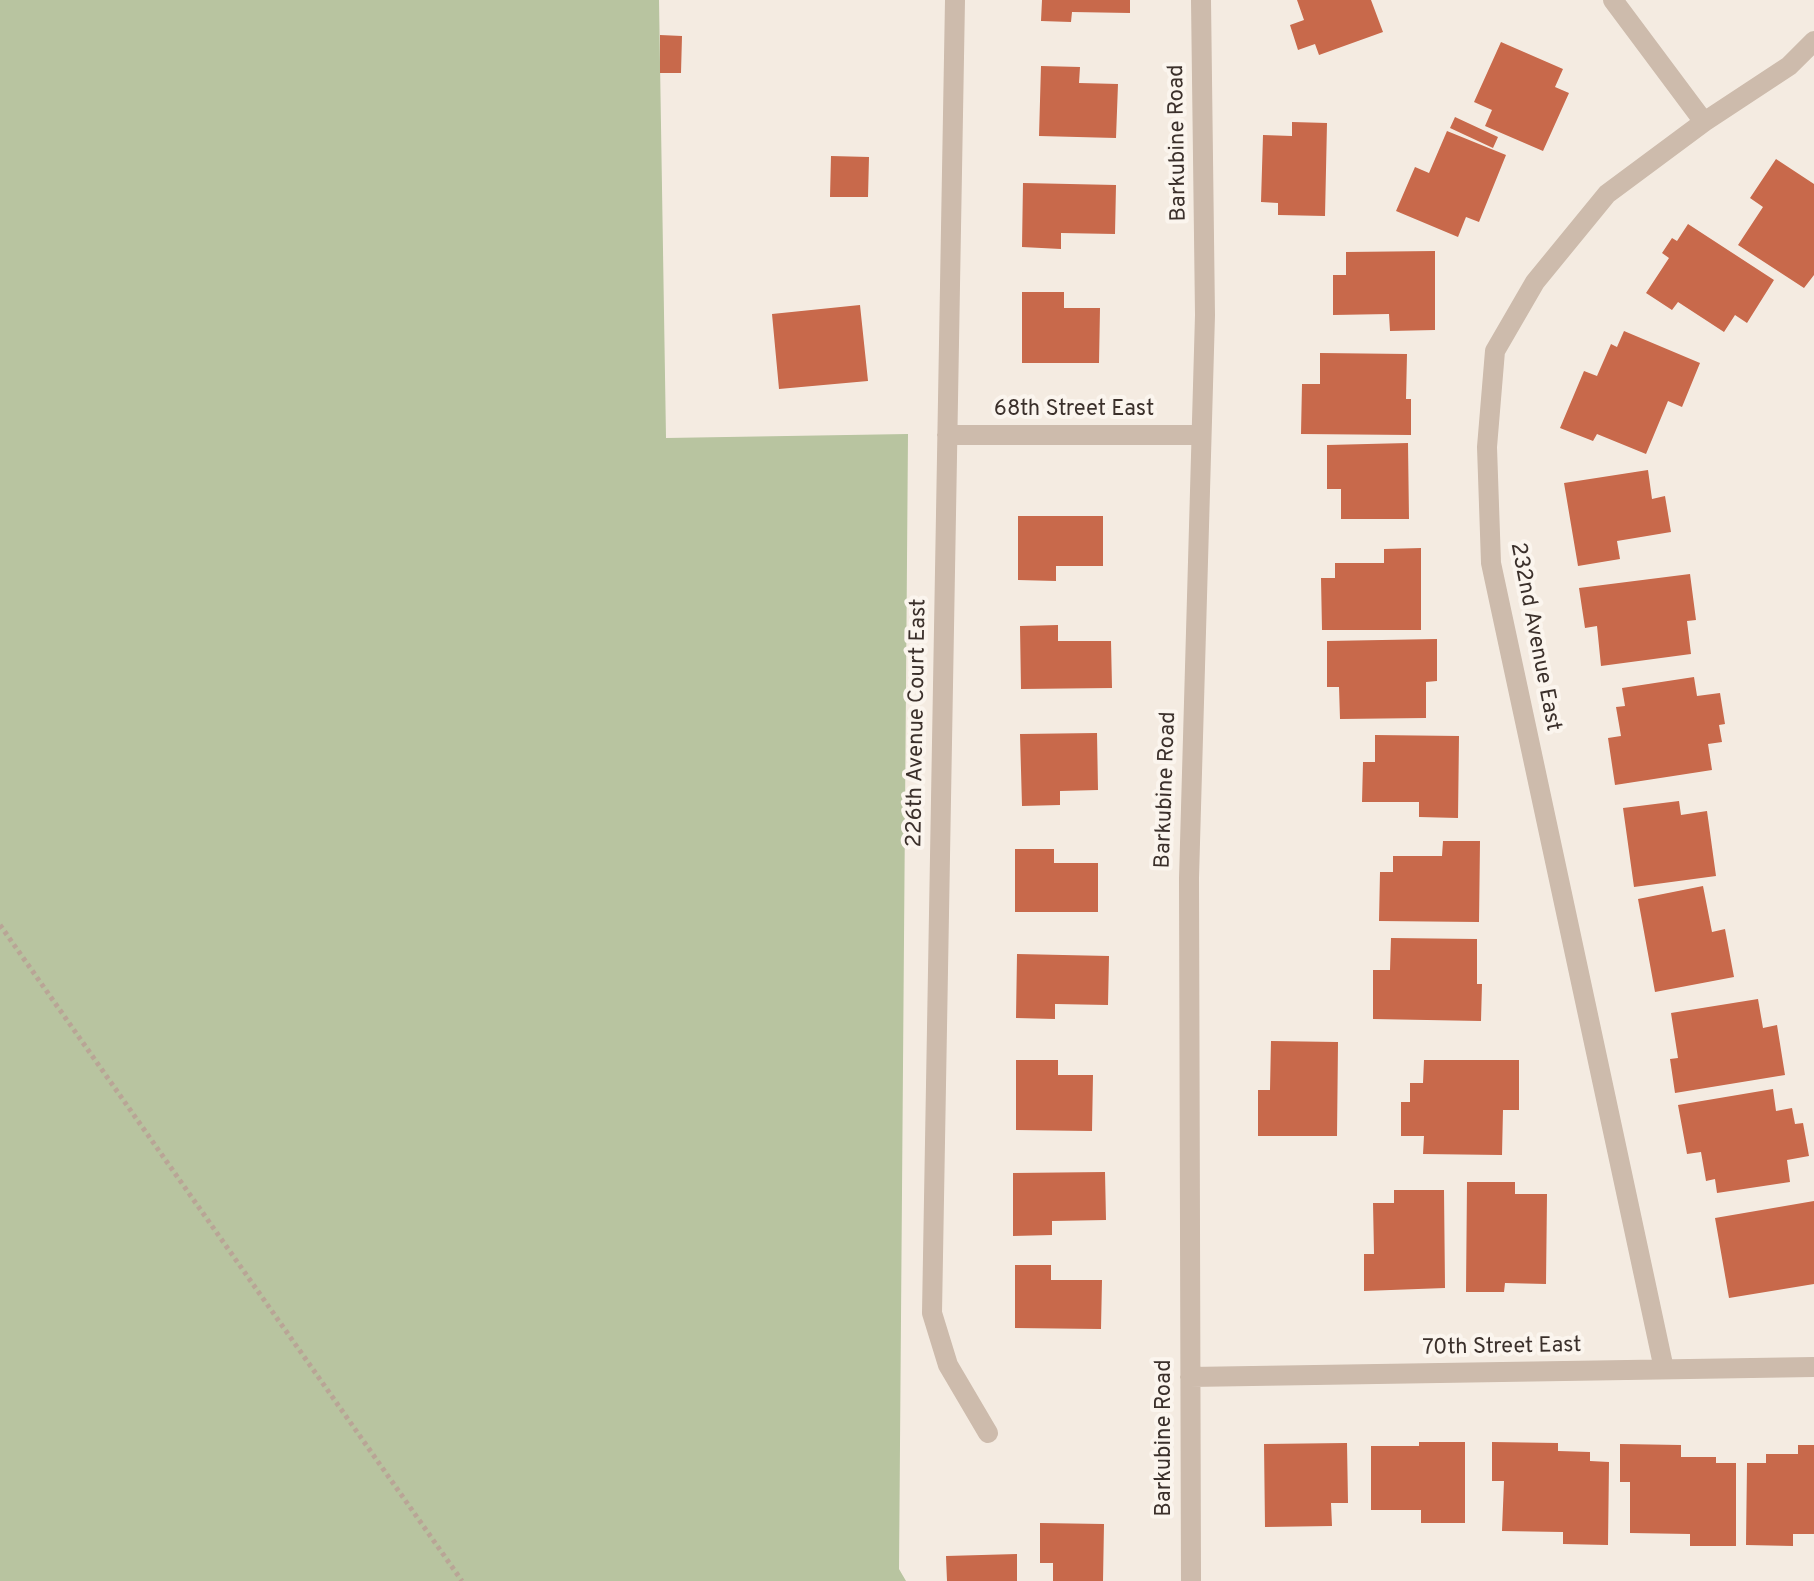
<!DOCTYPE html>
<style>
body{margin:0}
canvas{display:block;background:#f4ebe1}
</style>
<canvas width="1814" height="1581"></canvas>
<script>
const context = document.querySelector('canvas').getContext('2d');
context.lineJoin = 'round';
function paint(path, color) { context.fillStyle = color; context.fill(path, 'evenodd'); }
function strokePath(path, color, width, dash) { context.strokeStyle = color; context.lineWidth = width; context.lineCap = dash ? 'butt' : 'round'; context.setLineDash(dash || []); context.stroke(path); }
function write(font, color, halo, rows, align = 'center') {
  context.font = font + ' Overpass,sans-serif'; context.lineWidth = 8; context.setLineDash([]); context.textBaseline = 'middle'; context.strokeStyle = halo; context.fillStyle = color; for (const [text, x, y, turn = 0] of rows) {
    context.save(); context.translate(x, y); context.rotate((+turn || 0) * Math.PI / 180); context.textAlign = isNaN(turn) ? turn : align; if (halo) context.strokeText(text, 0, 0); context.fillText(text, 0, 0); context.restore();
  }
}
paint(new Path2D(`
 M0,0H659L666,438L908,434L899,1569L906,1581H0Z`), '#b8c4a0');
paint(new Path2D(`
 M1042,0H1130V13L1072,12L1071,22L1041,21Z
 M1297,0H1371L1383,32L1319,55L1315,44L1298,50L1290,25L1304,20Z
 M660,35L682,36L681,73H660Z
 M1501,42L1563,69L1555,87L1569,93L1543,151L1485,126L1492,110L1474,102Z
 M1041,66L1080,67L1079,83L1118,84L1116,138L1039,136Z
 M1455,117L1498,137L1493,148L1450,128Z
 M1292,122L1327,123L1325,216L1278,215V203L1261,202L1263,135L1292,136Z
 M1447,131L1506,155L1479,222L1466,217L1458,237L1396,211L1415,167L1429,173Z
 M831,156L869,157L868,197H830Z
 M1776,159L1814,184V275L1804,288L1738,245L1763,207L1750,198Z
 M1023,183L1116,185L1115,234L1061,233V249L1022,247Z
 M1688,224L1774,280L1747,323L1735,315L1724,332L1678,302L1672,310L1646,293L1669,258L1662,253L1672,238L1677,241Z
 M1435,251V330L1390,331L1389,314L1333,315V275H1346V252Z
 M1022,292H1064V308H1100L1099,363H1022Z
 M860,305L868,381L779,389L772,314Z
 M1624,331L1700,363L1682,407L1668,401L1646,454L1597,434L1593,441L1560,428L1584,371L1597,376L1611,344L1617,347Z
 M1320,353L1407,354L1406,399H1411V435L1301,434L1302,384H1320Z
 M1408,443L1409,519H1341V489H1327V445Z
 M1648,470L1652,499L1665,496L1671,532L1617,541L1620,559L1578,566L1564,483Z
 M1018,516H1103V566H1056V581L1018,580Z
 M1421,548V630H1322L1321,578H1335V563H1384V549Z
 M1690,574L1696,620L1687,621L1691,654L1601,666L1597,626L1585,628L1579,588Z
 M1058,625V641H1111L1112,688L1021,689L1020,626Z
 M1437,639V681L1426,682V718L1340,719L1339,687H1327V641Z
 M1694,677L1697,696L1720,693L1725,724L1719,725L1722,742L1708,744L1712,770L1615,785L1608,738L1621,736L1616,707L1625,706L1622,688Z
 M1097,733L1098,790L1060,791V805L1022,806L1020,734Z
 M1375,735L1459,736L1458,818L1419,817V802H1362L1363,762H1375Z
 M1679,801L1681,815L1707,811L1716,876L1634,887L1623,808Z
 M1443,841H1480L1479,922L1379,921L1380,872H1393V856H1442Z
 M1015,849H1054V863H1098V912H1015Z
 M1703,886L1712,932L1725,929L1734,977L1655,992L1638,899Z
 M1391,938L1477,939V984H1482L1481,1021L1373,1019V970H1390Z
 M1017,954L1109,956L1108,1005L1055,1004V1019L1016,1018Z
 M1758,999L1763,1028L1777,1025L1785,1075L1675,1093L1670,1059L1678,1058L1671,1013Z
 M1271,1041L1338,1042L1337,1136H1258V1090H1270Z
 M1016,1060H1058V1075H1093L1092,1131L1016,1130Z
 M1424,1060H1519V1110H1503L1502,1155L1423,1154L1424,1136H1401V1102H1410V1083H1423Z
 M1773,1089L1776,1111L1792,1108L1795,1124L1803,1123L1809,1156L1787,1160L1790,1182L1717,1193L1715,1179L1706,1181L1701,1152L1687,1154L1678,1105Z
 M1105,1172L1106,1220L1052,1221V1235L1013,1236V1173Z
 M1467,1182H1515V1194H1547L1546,1284L1505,1283L1504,1292H1466Z
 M1394,1190H1444L1445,1288L1364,1291V1254H1374L1373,1203H1394Z
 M1814,1201V1284L1729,1298L1715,1218Z
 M1015,1265H1051V1280H1102L1101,1329L1015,1328Z
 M1419,1442H1465V1523H1421V1510H1371V1446H1419Z
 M1492,1442L1558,1443V1451L1590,1452V1461L1609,1462L1608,1545L1563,1544V1532L1502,1531L1504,1481H1492Z
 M1347,1443L1348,1503H1331L1332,1526L1265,1527L1264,1444Z
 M1620,1444L1681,1445V1457H1716V1463H1736V1546H1690V1534L1630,1533V1482H1620Z
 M1798,1445H1814V1534H1793V1546L1746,1545L1747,1463H1766V1454H1798Z
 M1040,1523L1104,1524L1103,1581H1053V1563H1040Z
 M1017,1554V1581H947L946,1556Z`), '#c8694b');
strokePath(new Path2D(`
 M0,925L462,1581`), '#b9a596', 5, [4, 4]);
strokePath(new Path2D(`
 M955,0L932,1313L948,1365L988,1433
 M1613,0L1704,122
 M947,435H1201
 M1664,1369L1491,563L1487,447L1495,351L1535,282L1607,194L1704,122L1789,66L1814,41
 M1190,1377L1814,1367
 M1191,1581L1189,878L1205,315L1201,0`), '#cdbbac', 20);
write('22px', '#3b302b', '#fbf5ee', [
 ["Barkubine Road",1179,143,-91],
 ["68th Street East",1074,411],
 ["232nd Avenue East",1534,637,79],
 ["226th Avenue Court East",918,723,-89],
 ["Barkubine Road",1167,790,-88],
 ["70th Street East",1502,1348,-1],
 ["Barkubine Road",1166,1438,-90]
]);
</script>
